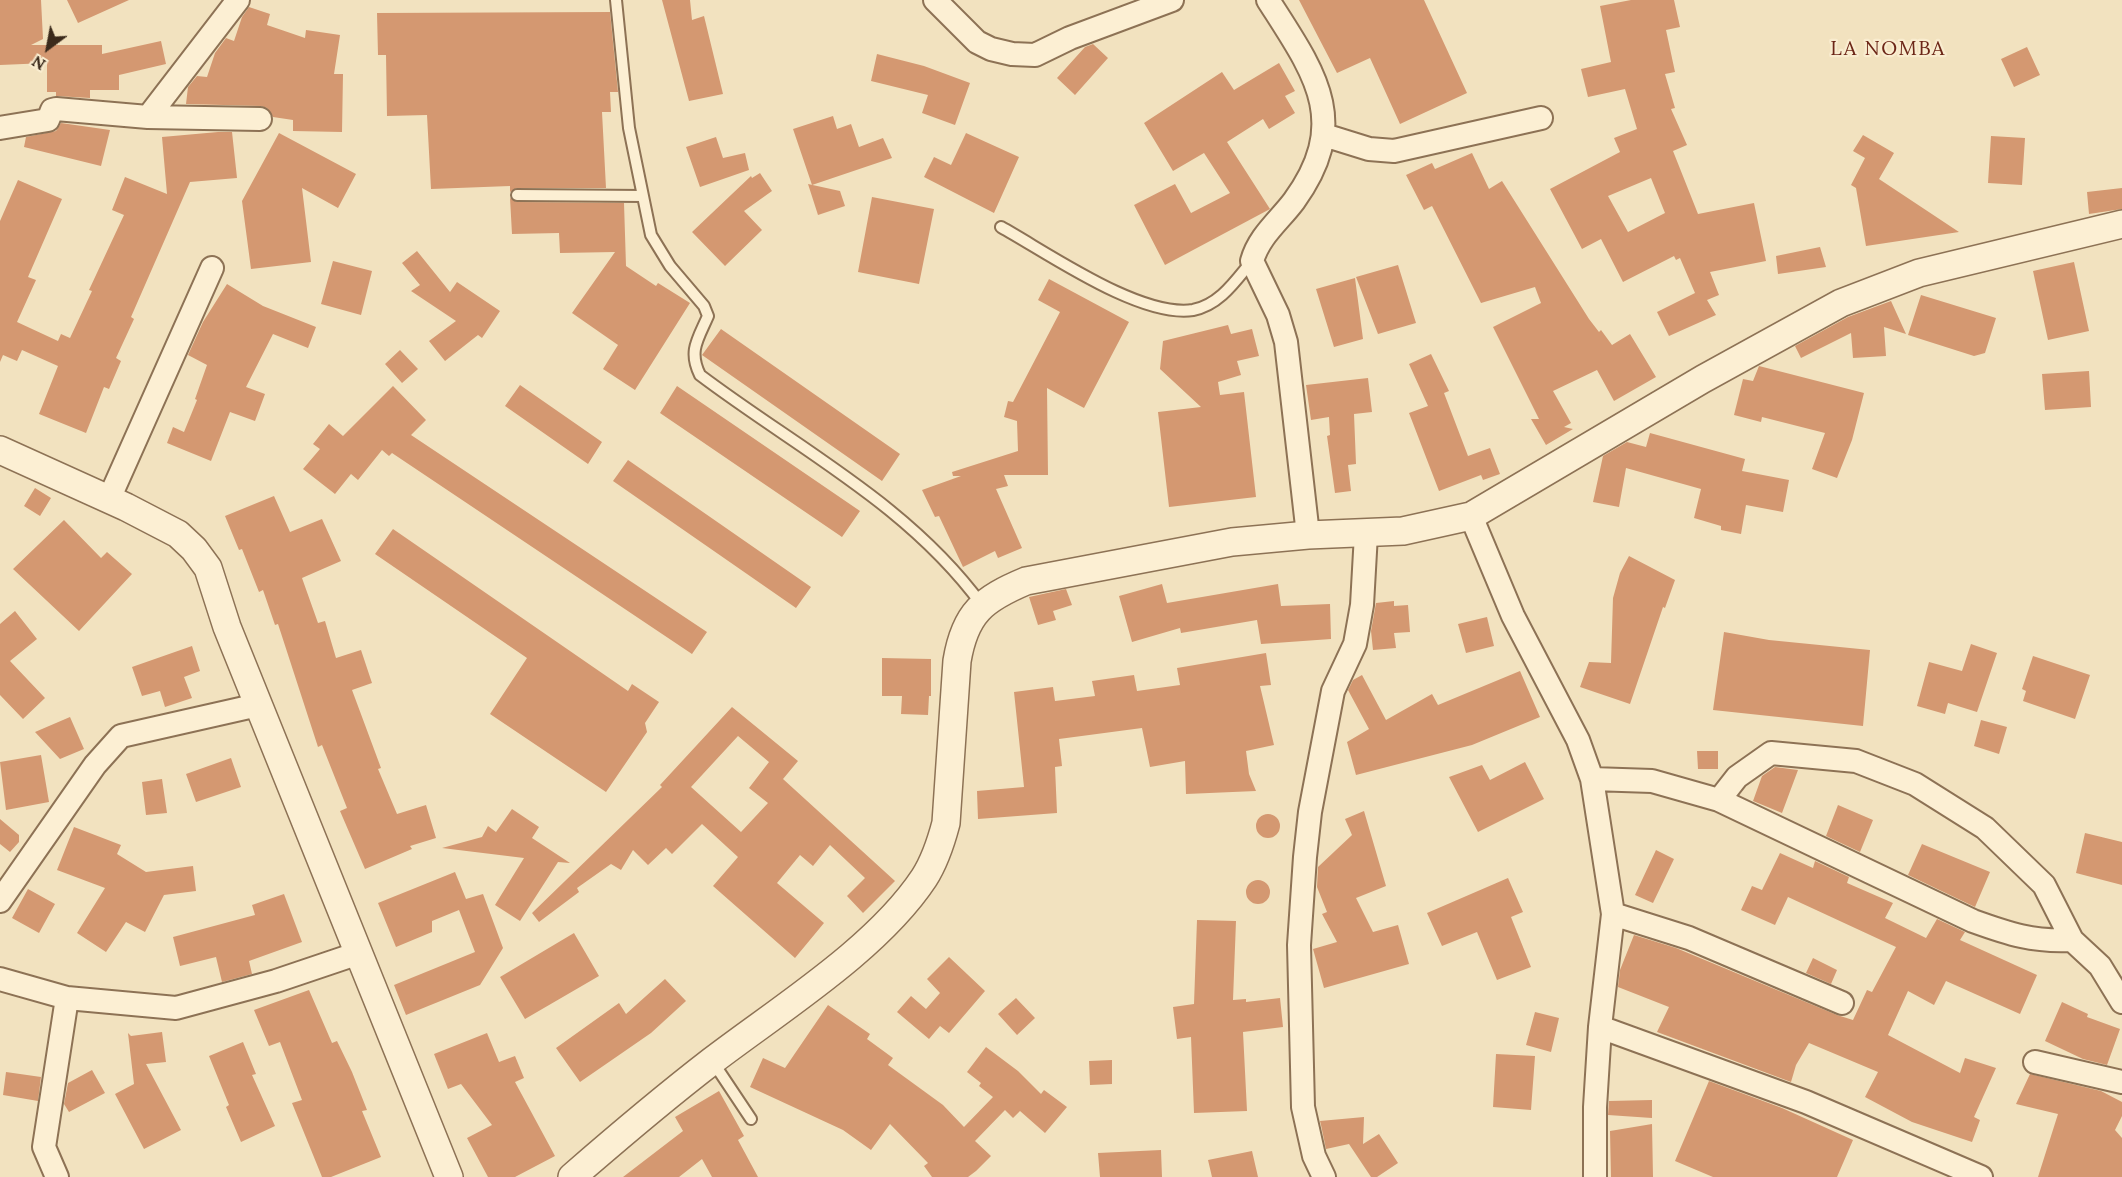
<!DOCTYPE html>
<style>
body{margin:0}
#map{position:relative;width:2122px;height:1177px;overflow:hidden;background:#f2e2bf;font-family:Lora,serif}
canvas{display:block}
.north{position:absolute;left:18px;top:18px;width:60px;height:60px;-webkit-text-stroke:4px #f9eccf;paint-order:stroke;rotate:212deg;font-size:16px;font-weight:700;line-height:24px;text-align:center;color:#3b2a1b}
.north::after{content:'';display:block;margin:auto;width:21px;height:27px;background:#3b2a1b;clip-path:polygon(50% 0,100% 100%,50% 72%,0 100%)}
</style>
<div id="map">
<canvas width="2122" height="1177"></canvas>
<div class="north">N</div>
</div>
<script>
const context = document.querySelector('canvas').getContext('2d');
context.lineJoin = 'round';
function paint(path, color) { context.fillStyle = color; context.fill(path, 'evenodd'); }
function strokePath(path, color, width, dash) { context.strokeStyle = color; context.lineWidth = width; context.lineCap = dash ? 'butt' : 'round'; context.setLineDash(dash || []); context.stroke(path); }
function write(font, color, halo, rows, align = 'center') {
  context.font = font + ' Lora,serif'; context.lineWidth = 4.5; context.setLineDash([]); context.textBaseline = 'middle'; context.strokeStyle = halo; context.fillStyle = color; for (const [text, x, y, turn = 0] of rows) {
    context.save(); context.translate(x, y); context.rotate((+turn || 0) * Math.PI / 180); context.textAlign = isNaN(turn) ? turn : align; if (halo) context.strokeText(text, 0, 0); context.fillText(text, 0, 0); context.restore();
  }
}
paint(new Path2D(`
 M0,0H41L43,39L31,45H102V54L161,41L166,64L119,75V90H90V98L56,96V92H47V63L0,65Z
 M67,0H129L78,23Z
 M662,0H690L692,20L704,16L723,94L689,101Z
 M1299,0H1424L1467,93L1400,124L1370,58L1337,73Z
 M1631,0H1674L1680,27L1666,30L1675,72L1665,74L1675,108L1671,109L1687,145L1673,151L1698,214L1754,203L1766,261L1710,272L1719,295L1707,300L1716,315L1669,336L1657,312L1695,293L1680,258L1676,260L1674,256L1623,282L1601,239L1582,249L1550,189L1620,152L1614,138L1637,129L1625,89L1588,97L1581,69L1611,62L1600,6ZM1651,178L1665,213L1628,232L1608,196Z
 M249,7L270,14L267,25L305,38L306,30L340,35L334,74H343L342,132L293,131V120L273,117L267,108L261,106L186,104L188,87L197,76L207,77L215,53L226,38L234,41L242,17Z
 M610,12L618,92H610L611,112H602L606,188H517L510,192V186L431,189L427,115L387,116L386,55H378L377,13Z
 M1093,44L1108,58L1075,95L1057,78L1085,47Z
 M2027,47L2040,75L2014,87L2001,59Z
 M877,54L924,66L970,83L955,125L922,113L928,95L871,81Z
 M1279,63L1295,91L1285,96L1295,113L1269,129L1263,119L1227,142L1270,209L1165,265L1134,205L1175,184L1191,213L1230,193L1204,153L1173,171L1144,123L1222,72L1234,90Z
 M833,116L837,129L851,124L859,147L883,138L892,158L812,185L793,129Z
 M61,123L110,130L101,166L24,147L26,137L56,131Z
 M218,132H232L237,178L190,182L131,317L134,319L116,358L121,361L109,389L104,387L86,433L39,414L58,366L22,350L17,361L3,355L0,362V221L18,180L62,199L28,277L36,280L17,322L58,341L61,334L70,338L92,291L89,290L124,215L112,210L125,177L167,194L162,137Z
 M279,133L356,174L338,208L302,188L311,262L251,269L242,201Z
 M966,133L1019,157L994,213L924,177L934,157L951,165Z
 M1863,135L1894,153L1879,179L1959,232L1866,246L1856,188L1851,185L1865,158L1853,151Z
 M1991,136L2025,138L2022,185L1988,183Z
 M716,137L723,158L745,153L749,170L700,187L686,147Z
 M1472,153L1489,189L1502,181L1589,319L1599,332L1601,330L1612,345L1630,334L1656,377L1614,401L1597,370L1553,391L1571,423L1564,427L1573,429L1546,445L1531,419H1539L1493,327L1541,303L1535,287L1481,303L1432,206L1424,210L1406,175L1432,163L1435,169Z
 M760,173L772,191L744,211L762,230L725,266L692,232L751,176L752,178Z
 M808,184L840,191L845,206L818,215Z
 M2122,188V209L2089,214L2087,192Z
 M872,197L934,209L919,284L858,272Z
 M510,198L517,202L624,203L626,266L656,286L658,283L690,303L635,390L603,369L618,345L572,313L615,252L560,253L559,233L512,234Z
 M1820,247L1826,267L1778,274L1776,256Z
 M417,251L450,292L457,282L500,311L482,338L478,335L445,361L429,341L456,321L411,291L420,285L402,263Z
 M333,261L372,271L361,315L321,304Z
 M2074,262L2089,331L2048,340L2033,271Z
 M1398,265L1416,323L1378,334L1356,277Z
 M1355,278L1363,339L1334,347L1316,289Z
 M1049,279L1129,322L1084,408L1047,388L1048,475H1004L1008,486L996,489L1022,548L998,558L995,551L963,567L939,516L935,517L922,490L961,476H953L952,472L1018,451L1017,421L1004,417L1008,401L1013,402L1060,312L1038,300Z
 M227,284L263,306L316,327L308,348L273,334L246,387L265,394L255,421L230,412L211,461L167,443L173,427L184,432L197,400L195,399L207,365L188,355L203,322Z
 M1921,295L1996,318L1985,353L1974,356L1908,335Z
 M1891,301L1906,334L1884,327L1886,356L1853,358L1851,333L1801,358L1795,346L1848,317Z
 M1228,325L1231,334L1252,329L1259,356L1237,361L1241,375L1218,382L1220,395L1244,392L1256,497L1169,507L1158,412L1201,407L1160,369L1163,341Z
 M721,329L900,454L882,481L702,355Z
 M400,350L418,369L402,383L385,364Z
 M1431,354L1449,391L1444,393L1468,456L1490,448L1500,474L1483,480L1481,475L1439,491L1409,413L1428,406L1409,364Z
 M1759,366L1864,393L1852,440L1837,478L1812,469L1825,433L1762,417L1761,422L1734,415L1743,379L1753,381Z
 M2089,371L2091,407L2045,410L2042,374Z
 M1368,378L1372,412L1354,414L1356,464L1348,465L1351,491L1335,493L1327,436L1330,435L1329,417L1311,420L1306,385Z
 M520,385L602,442L588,464L505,406Z
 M393,386L426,420L411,435L707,632L692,654L392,453L389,456L382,450L358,480L351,474L335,494L303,469L320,449L313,444L329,424L343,436Z
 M677,386L860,511L842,537L660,413Z
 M1650,433L1745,459L1742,471L1789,480L1783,512L1746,505L1741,534L1721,530V526L1694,518L1701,489L1626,468L1619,507L1593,502L1603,456L1627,442L1646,447Z
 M628,460L811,587L796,608L613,481Z
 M35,488L51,498L40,516L24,506Z
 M274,496L290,532L322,519L341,561L302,578L318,623L325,621L336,658L361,650L372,683L352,690L381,768L378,769L397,814L426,805L436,838L410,846L412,849L365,869L340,811L347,808L322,745L318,747L278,624L275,625L263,590L259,592L242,549L239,550L225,516Z
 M64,520L101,558L107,552L132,574L79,631L13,569Z
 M393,529L628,691L632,684L659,702L645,723L647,732L606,792L490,714L527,658L375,554Z
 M1629,556L1675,580L1665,608L1663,607L1630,704L1580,687L1589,662L1611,663L1613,598L1620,573Z
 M1162,584L1167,603L1278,584L1281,606L1330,604L1331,639L1261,644L1257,620L1181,633L1180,628L1132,642L1119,596Z
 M1066,589L1072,605L1053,611L1056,620L1038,625L1029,597Z
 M1394,601V606L1408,605L1410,632L1394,633L1396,648L1373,650L1371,631L1376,603Z
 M15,611L37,639L10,661L45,698L23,719L0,695V624Z
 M1487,617L1494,646L1466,653L1458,624Z
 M1724,632L1769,640L1870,650L1863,726L1713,710Z
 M1971,644L1997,653L1977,712L1948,703L1945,714L1917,706L1929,662L1962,671Z
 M192,646L200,671L184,677L192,698L165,707L160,691L142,696L132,667Z
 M1266,653L1271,685L1260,686L1274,745L1246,751L1249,774L1256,791L1186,794L1185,761L1150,767L1142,728L1059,739L1062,766L1055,767L1057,813L978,819L977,791L1024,787L1014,692L1053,687L1055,701L1095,696L1092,681L1134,675L1137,691L1180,685L1177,668Z
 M2033,656L2090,675L2075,719L2023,701L2026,691L2022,689Z
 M882,658L931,659V696H929L928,715L901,714L902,696H882Z
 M1520,671L1540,717L1472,745L1356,775L1347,742L1369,729L1348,690L1353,680L1362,675L1386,720L1432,694L1438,705Z
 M732,707L798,761L783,779L895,881L863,913L847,896L865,878L830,845L813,866L800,855L777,883L824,923L795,958L713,886L738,857L702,824L672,854L666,848L648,865L633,850L621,870L611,864L577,888L579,892L539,922L532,913L662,787L660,785ZM738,736L769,762L749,788L768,803L741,832L691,787Z
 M70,717L84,749L60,759L35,732Z
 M1981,720L2007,727L1999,754L1974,746Z
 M1697,751H1718V769H1698Z
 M41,755L49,802L6,810L0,762Z
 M231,758L241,787L196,802L186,774Z
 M1525,762L1544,799L1478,832L1449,777L1482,765L1490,780Z
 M1775,767L1798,770L1782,813L1753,801L1762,776Z
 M162,779L167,813L146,815L142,782Z
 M1838,805L1873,820L1860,852L1826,836Z
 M512,809L539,827L532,838L570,863L558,862L520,921L495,905L524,858L442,848L482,837L488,826L496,832Z
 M1364,811L1386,886L1356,898L1373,932L1398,925L1409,964L1324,988L1313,949L1337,942L1322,914L1327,912L1317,887L1318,867L1352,835L1345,819Z
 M1256 826a12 12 0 1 1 24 0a12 12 0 1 1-24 0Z
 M0,819L19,835V842L10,852L0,844Z
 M74,827L121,845L117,854L146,872L193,866L196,891L164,895L145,932L126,922L106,952L77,933L105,888L57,870Z
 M2085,833L2122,842V885L2076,873Z
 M1922,844L1990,872L1975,907L1908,875Z
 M1656,850L1674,859L1653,903L1635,895Z
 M1780,853L1813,868L1815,861L1849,877L1847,883L1893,903L1885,918L1926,938L1937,919L1965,932L1960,940L2037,975L2020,1014L1946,981L1934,1005L1908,991L1888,1035L1960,1073L1965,1058L1996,1068L1974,1117L1980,1120L1972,1142L1912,1122L1865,1097L1878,1072L1809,1043L1796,1065L1791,1082L1657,1032L1669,1007L1618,987L1620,970L1634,935L1676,948L1837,1015L1853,1020L1867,990L1872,992L1896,947L1788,897L1775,925L1741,910L1752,886L1762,890Z
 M455,872L466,899L483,894L503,948L480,985L406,1015L394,985L475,952L459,910L432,921V932L396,947L378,903Z
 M1508,878L1523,912L1511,917L1531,967L1497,980L1477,932L1442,946L1427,913Z
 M1246 892a12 12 0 1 1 24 0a12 12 0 1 1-24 0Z
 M28,889L55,904L39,933L12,918Z
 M284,894L302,942L249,961L252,974L222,982L216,957L180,966L173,937L255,915L252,905Z
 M1197,920L1236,921L1233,1000L1246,999V1002L1280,998L1283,1027L1243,1032L1247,1111L1194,1113L1191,1037L1177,1039L1173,1007L1194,1004Z
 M574,933L599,976L525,1019L500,977Z
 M949,957L985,991L949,1033L940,1026L929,1039L897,1012L911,996L926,1009L940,993L927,979Z
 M1813,958L1837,970L1831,984L1806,973Z
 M665,979L686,1001L651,1033L580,1082L556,1048L619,1003L626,1014Z
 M309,990L332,1043L337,1041L352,1072L367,1110L362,1111L381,1157L331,1177H322L292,1103L302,1100L280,1042L269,1046L254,1010Z
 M1016,998L1035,1018L1017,1035L998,1014Z
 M2062,1002L2088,1014L2087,1017L2120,1029L2107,1065L2083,1059L2045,1041Z
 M828,1005L870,1034L867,1039L893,1058L888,1065L943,1105L964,1127L993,1097L979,1086L981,1083L967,1072L986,1047L1018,1071L1041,1094L1044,1090L1067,1107L1045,1133L1020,1111L1013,1118L1005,1110L975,1141L991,1156L976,1171L968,1177H932L924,1166L928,1163L890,1124L871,1150L843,1130L750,1087L763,1058L785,1068Z
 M1535,1012L1559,1018L1551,1052L1526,1045Z
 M162,1032L166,1062L146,1064L181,1130L144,1149L115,1094L134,1084L128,1033L131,1036Z
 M487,1033L499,1062L515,1056L524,1078L515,1082L555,1156L515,1177H488L467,1138L492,1125L461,1084L448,1089L434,1054Z
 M243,1042L256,1074L252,1075L275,1126L241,1142L226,1107L229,1105L209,1056Z
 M1496,1054L1535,1056L1531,1110L1493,1107Z
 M1112,1060V1084L1090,1085L1089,1061Z
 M92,1070L105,1093L69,1112L64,1104L68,1083Z
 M6,1072L41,1077L38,1101L3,1095Z
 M2030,1074L2101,1091L2122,1102V1116L2115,1130L2122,1138V1177H2038L2058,1114L2016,1104Z
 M1709,1081L1782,1108L1853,1140L1837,1177H1713L1675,1161Z
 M719,1091L744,1136L738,1140L758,1177H712L702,1159L679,1177H623L683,1131L675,1117Z
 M1652,1100V1118L1608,1115L1609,1101Z
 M1364,1117L1363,1144L1379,1134L1398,1163L1377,1177H1371L1349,1144L1326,1149L1321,1125L1320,1121Z
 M1652,1124L1653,1177H1611L1610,1131Z
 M1161,1150L1162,1177H1100L1098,1153Z
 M1252,1151L1258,1177H1212L1208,1160Z`), '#d49871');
const service = new Path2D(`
 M616,0L629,128L651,235L670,266L704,306L708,316C698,339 688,351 700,375C798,449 908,504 982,605
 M517,195L643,196
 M1001,227C1048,253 1140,318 1193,310C1220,305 1236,280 1252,261
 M713,1062L751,1119`);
const minor = new Path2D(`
 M935,0L977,42L991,49L1012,54L1035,55L1070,38L1172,0
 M1268,0C1314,72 1352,121 1294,201C1279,221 1259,236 1252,261L1278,315L1286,342L1308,535
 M148,117L238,0
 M0,128L48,120L52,110L56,109L148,117L260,119
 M1324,135L1369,149L1394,151L1541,118
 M109,499L212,268
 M1471,516L1513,616L1578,740L1592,779L1613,914L1600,1027L1595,1107V1177
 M1592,779L1652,781L1719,800L1973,921C2009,934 2033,942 2072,940
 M1719,800L1737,777L1771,753L1856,761L1915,784L1985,828L2044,885L2072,940L2100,966L2122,1002
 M0,901L95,765L121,736L258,705
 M1613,914L1689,938L1842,1003
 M0,979L67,998L176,1008L276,981L359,953
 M1600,1027L1806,1102L1981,1177
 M2035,1062L2122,1082
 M57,1177L44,1147L67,998
 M1324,1177L1314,1156L1303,1107L1299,945L1305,857L1310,812L1333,691L1355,644L1362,605L1366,534`);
const tertiary = new Path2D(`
 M0,450L126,507L178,534L194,549L208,568L227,627L449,1177
 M572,1177C618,1137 664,1098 712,1061C780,1009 877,949 924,878C935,861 941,842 946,823L957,661C965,613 983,599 1026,581L1232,542L1308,535L1403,531L1471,516L1703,379L1841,303L1919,273L2122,224`);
strokePath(service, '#8d7255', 14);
strokePath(minor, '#8d7255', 26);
strokePath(tertiary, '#8d7255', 30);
strokePath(service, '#fcefd3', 10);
strokePath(minor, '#fcefd3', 22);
strokePath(tertiary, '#fcefd3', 27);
context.letterSpacing = '1.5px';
write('20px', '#6c2617', '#f9eccf', [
 ["LA NOMBA",1888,49]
]);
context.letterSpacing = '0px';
</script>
